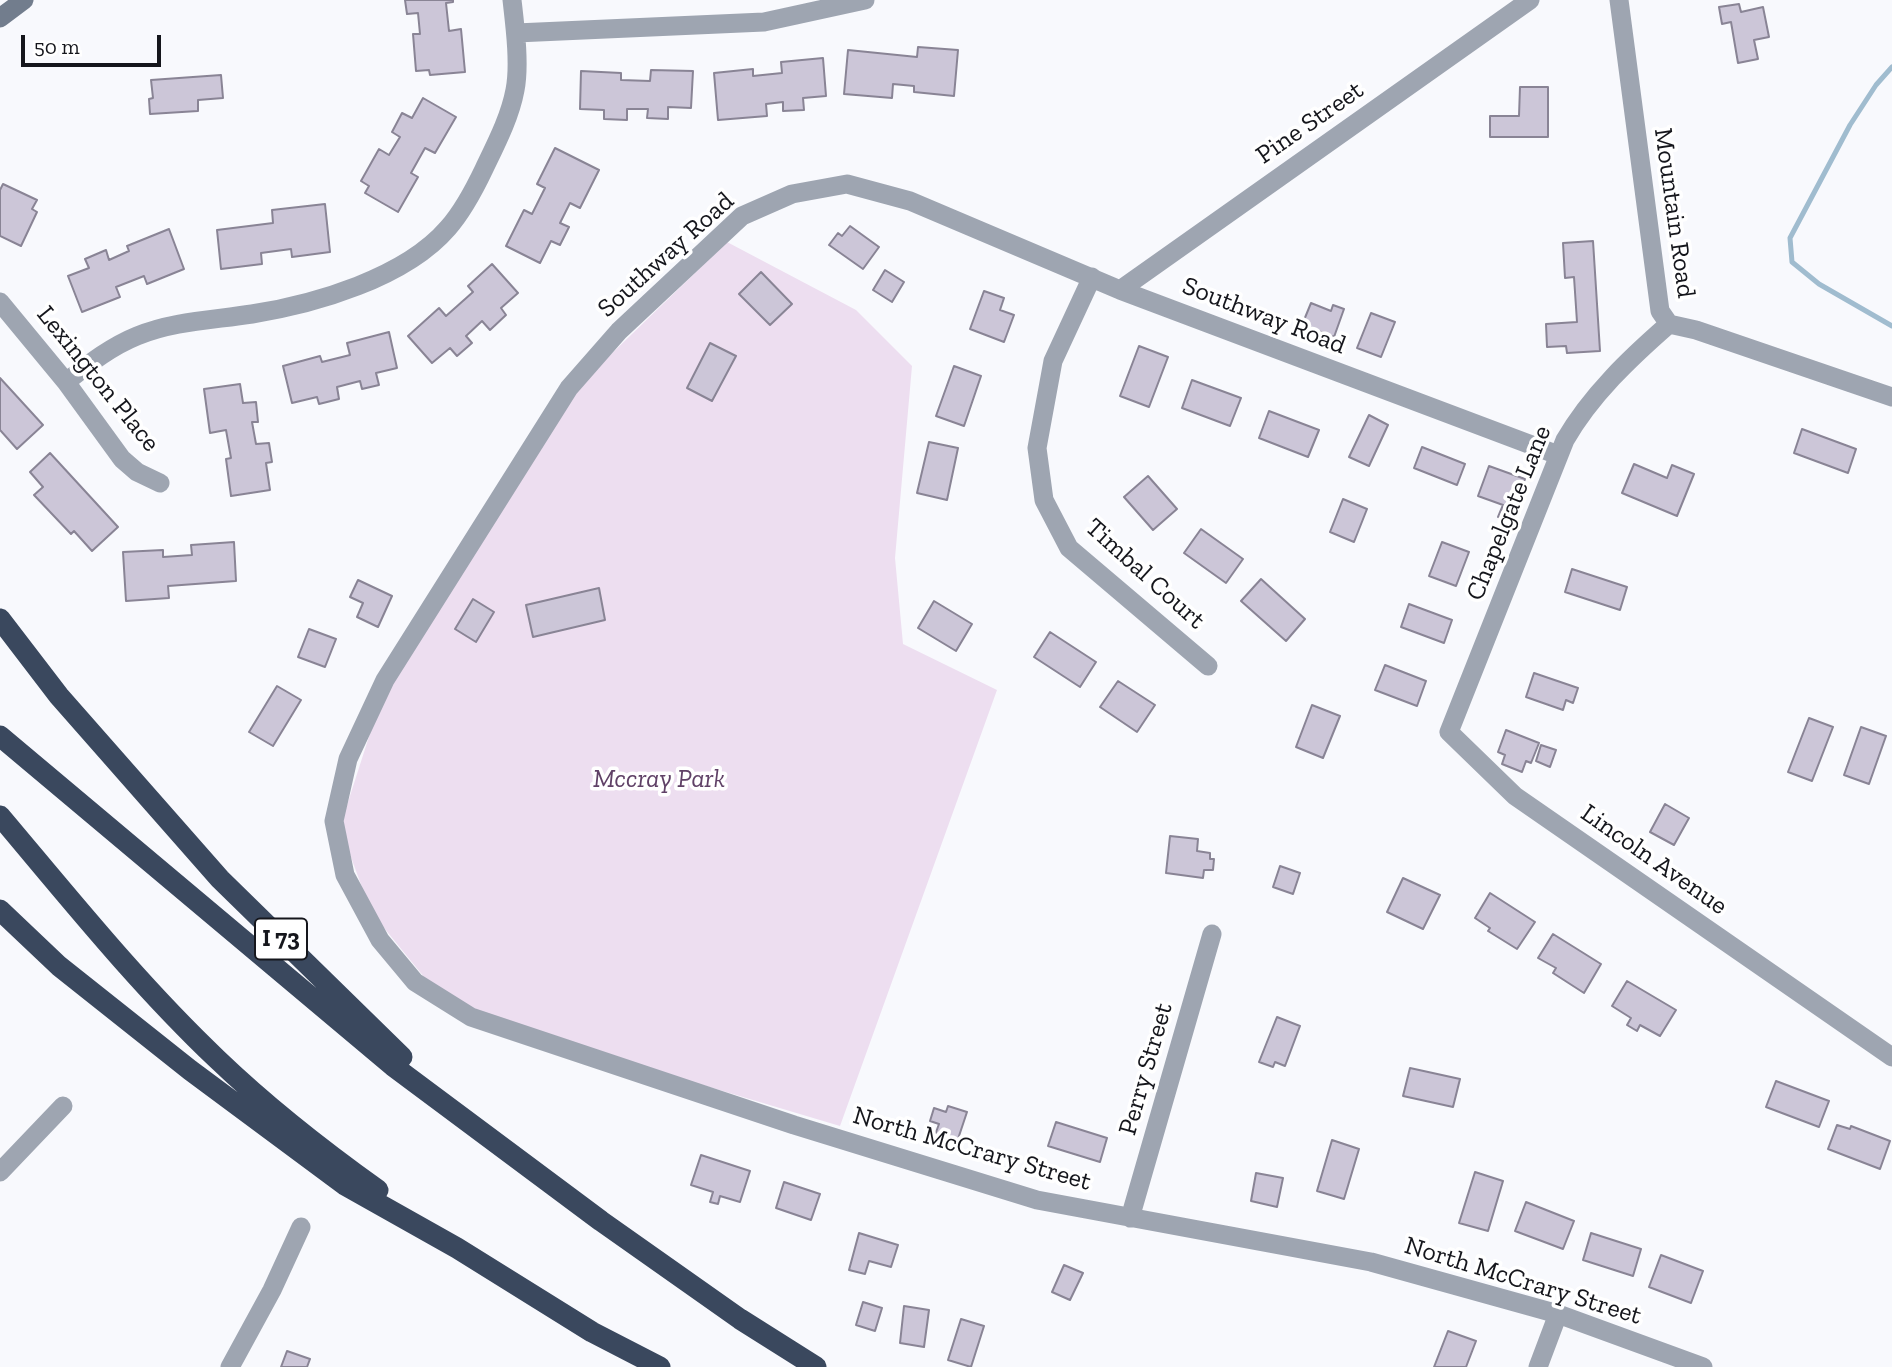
<!DOCTYPE html>
<style>
body{margin:0}
#map{position:relative;width:1892px;height:1367px;overflow:hidden;background:#f8f9fd;font-family:"Zilla Slab",serif}
canvas{display:block}
.scale{position:absolute;left:21px;top:35px;width:140px;height:32px;box-sizing:border-box;border:4px solid #15161c;border-top:0;padding-left:9px;font-size:21px;line-height:24px;white-space:nowrap;color:#15161c;-webkit-text-stroke:5px #fff;paint-order:stroke}
</style>
<div id="map">
<canvas width="1892" height="1367"></canvas>
<div class="scale">50 m</div>
</div>
<script>
const context = document.querySelector('canvas').getContext('2d');
context.lineJoin = 'round';
function paint(path, color) { context.fillStyle = color; context.fill(path, 'evenodd'); }
function strokePath(path, color, width, dash) { context.strokeStyle = color; context.lineWidth = width; context.lineCap = dash ? 'butt' : 'round'; context.setLineDash(dash || []); context.stroke(path); }
function write(font, color, halo, rows, align = 'center') {
  context.font = font + ' "Zilla Slab",serif'; context.lineWidth = 7; context.setLineDash([]); context.textBaseline = 'middle'; context.strokeStyle = halo; context.fillStyle = color; for (const [text, x, y, turn = 0] of rows) {
    context.save(); context.translate(x, y); context.rotate((+turn || 0) * Math.PI / 180); context.textAlign = isNaN(turn) ? turn : align; if (halo) context.strokeText(text, 0, 0); context.fillText(text, 0, 0); context.restore();
  }
}
paint(new Path2D(`
 M727,242L856,310L912,366L895,558L903,644L997,690L840,1126L592,1052L442,999L371,912L340,827L383,693L570,394Z`), '#eddef0');
strokePath(new Path2D(`
 M1892,67L1876,85L1850,125L1790,238L1792,262L1819,284L1892,326`), '#a0bccf', 5);
const building = new Path2D(`
 M405,0H453V2L446,3L449,31L461,29L465,72L430,75L429,70L416,71L413,34H420L418,13L407,14Z
 M1739,4L1741,12L1763,7L1769,37L1754,40L1758,59L1738,63L1731,22L1722,24L1719,7Z
 M918,47L958,50L954,96L914,92V86L893,84L892,98L844,94L848,50L917,57Z
 M823,58L826,96L803,98L804,110L783,111V102L766,104L767,116L718,120L714,73L753,69V76L782,73L781,62Z
 M651,70L693,71L691,108L668,107V119L647,118L648,109H627V120L604,119V110L580,109L581,71L621,73V80L650,81Z
 M221,75L223,98L198,100V111L150,114L149,99L153,98L151,80Z
 M1520,87H1548V137H1490V116H1519Z
 M423,98L456,117L435,153L425,148L411,173L418,177L398,212L365,193L369,186L361,181L379,149L389,155L400,137L392,132L402,113L412,118Z
 M555,148L599,170L580,208L570,203L560,223L569,227L560,245L551,241L540,263L506,246L524,210L532,214L545,188L537,184Z
 M3,184L37,200L32,209L37,212L21,246L0,236V190Z
 M325,204L330,252L292,257L291,249L261,253L262,264L221,269L217,230L273,223L272,210Z
 M850,226L879,247L863,269L829,245L838,233L842,236Z
 M169,229L184,269L147,284L144,276L116,287L120,297L82,312L68,276L89,268L85,259L106,250L109,260L129,251L127,246Z
 M1593,241L1600,351L1567,353L1566,346L1547,347L1546,324L1577,322L1574,277L1565,278L1563,243Z
 M492,264L518,293L501,308L506,315L490,330L482,321L466,336L472,343L457,356L450,348L432,363L408,336L439,308L446,316L473,292L468,286Z
 M885,270L904,282L892,302L873,290Z
 M761,272L792,304L770,325L739,294Z
 M984,291L1004,298L1000,310L1014,315L1004,342L970,329Z
 M1311,303L1331,311L1333,305L1344,309L1334,337L1302,325Z
 M1371,313L1395,322L1381,357L1357,348Z
 M389,332L397,368L376,373L379,385L362,389L360,381L337,387L339,399L319,404L317,397L292,403L283,366L320,356L322,362L350,355L347,343Z
 M710,343L736,356L712,401L687,388Z
 M1139,346L1168,357L1149,407L1120,396Z
 M954,366L981,376L964,426L936,416Z
 M0,378L43,425L17,449L0,430Z
 M1192,380L1241,398L1230,426L1182,408Z
 M240,384L243,403L256,402L258,422H252L256,444L269,443L272,462L266,463L270,490L231,496L226,459L231,458L226,430L210,433L204,389Z
 M1269,411L1319,430L1308,457L1259,438Z
 M1369,415L1388,425L1369,466L1349,457Z
 M1802,429L1856,449L1848,473L1794,453Z
 M929,442L958,448L947,500L917,493Z
 M1422,447L1465,464L1457,485L1414,468Z
 M50,453L118,527L92,551L74,531L71,534L34,495L43,487L30,472Z
 M1634,464L1667,478L1672,465L1694,474L1677,516L1622,493Z
 M1489,466L1525,479L1510,521L1498,517L1503,505L1478,496Z
 M1148,476L1177,509L1153,530L1124,497Z
 M1343,499L1367,509L1354,542L1330,532Z
 M1201,529L1243,559L1226,583L1184,553Z
 M234,542L236,581L168,586L169,598L126,601L123,552L163,550V557L192,555L191,545Z
 M1442,542L1469,552L1456,586L1429,576Z
 M1572,569L1627,587L1620,610L1565,592Z
 M1261,579L1305,619L1286,641L1241,601Z
 M358,580L392,596L378,627L357,617L363,603L350,597Z
 M599,588L605,620L533,637L526,605Z
 M473,599L494,612L476,642L455,629Z
 M934,601L972,624L956,651L918,628Z
 M1409,604L1452,620L1444,643L1401,627Z
 M309,629L336,639L325,667L298,657Z
 M1050,632L1096,662L1080,687L1034,657Z
 M1385,665L1426,681L1417,706L1375,690Z
 M1534,673L1578,688L1573,703L1566,700L1563,710L1526,697Z
 M1118,681L1155,705L1137,732L1100,707Z
 M277,686L301,700L273,746L249,732Z
 M1312,705L1340,716L1323,758L1296,747Z
 M1809,718L1833,727L1812,781L1788,772Z
 M1861,727L1886,736L1869,784L1844,775Z
 M1506,730L1539,743L1531,763L1526,761L1522,772L1502,764L1505,755L1498,752Z
 M1541,745L1556,750L1550,767L1536,761Z
 M1665,804L1689,818L1674,845L1650,832Z
 M1170,836L1198,839L1197,851L1210,853V859H1214L1213,870H1204L1203,878L1166,873Z
 M1280,866L1300,873L1293,894L1273,887Z
 M1403,878L1440,895L1423,929L1387,912Z
 M1490,893L1535,922L1517,949L1488,931L1490,928L1475,918Z
 M1553,934L1601,964L1584,993L1553,973L1556,968L1538,958Z
 M1627,981L1676,1010L1660,1036L1640,1025L1637,1031L1627,1025L1631,1018L1612,1006Z
 M1277,1017L1300,1026L1285,1066L1275,1062L1273,1067L1259,1062Z
 M1410,1068L1460,1079L1453,1107L1403,1096Z
 M1776,1081L1829,1101L1819,1127L1766,1107Z
 M948,1106L967,1112L957,1142L935,1135L939,1124L930,1121L934,1108L946,1112Z
 M1056,1122L1107,1138L1100,1162L1048,1146Z
 M1837,1125L1850,1129L1851,1126L1890,1141L1880,1169L1828,1149Z
 M1332,1140L1359,1149L1344,1199L1317,1191Z
 M701,1155L750,1171L740,1202L720,1196L718,1204L710,1202L713,1192L691,1185Z
 M1475,1172L1503,1181L1488,1231L1459,1223Z
 M1256,1173L1283,1178L1277,1207L1251,1201Z
 M784,1182L820,1194L811,1220L776,1208Z
 M1526,1202L1574,1221L1563,1249L1515,1231Z
 M859,1233L898,1245L891,1267L869,1261L865,1274L849,1270Z
 M1591,1233L1641,1249L1633,1276L1583,1260Z
 M1661,1255L1703,1271L1691,1303L1649,1287Z
 M1064,1265L1083,1273L1070,1300L1052,1292Z
 M863,1302L882,1308L875,1331L856,1325Z
 M904,1306L929,1310L924,1347L900,1343Z
 M961,1319L984,1326L971,1367L948,1360Z
 M1448,1331L1476,1341L1466,1367H1434Z
 M287,1351L310,1359L307,1367H281Z`);
paint(building, '#ccc6d8');
strokePath(building, '#898495', 2);
strokePath(new Path2D(`
 M1619,0L1660,311L1669,324L1696,330L1892,397
 M516,33L764,22L865,0
 M1092,277L1053,361L1037,448L1044,500L1069,548L1208,666
 M1120,290L1530,0
 M0,302L66,382L122,459L137,472L160,483
 M1669,324C1630,358 1591,395 1565,440L1449,732L1515,796L1892,1057
 M66,382C89,364 110,347 137,336C173,321 214,320 252,314C315,304 405,278 448,228C463,211 474,190 484,169C496,144 510,117 515,90C520,65 515,26 512,0
 M1558,455L1120,290L910,201L847,184L792,194L742,216L619,331L569,388L385,680L348,759L334,821L345,875L380,940L415,982L471,1017L794,1125L1037,1200L1371,1262L1558,1314L1703,1367
 M0,1172L63,1106
 M1130,1218L1212,934
 M230,1367L272,1290L301,1227
 M1538,1367L1558,1314`), '#9ea5b1', 19);
strokePath(new Path2D(`
 M0,18L24,0`), '#727d8d', 19);
strokePath(new Path2D(`
 M0,619L59,696L220,879L402,1057
 M0,736L393,1066L601,1221L740,1319L816,1367
 M0,816C70,899 138,984 217,1059C266,1106 322,1150 378,1190
 M0,910L59,966L190,1070L345,1185L457,1248L592,1332L660,1367`), '#3a485e', 21);
for (const [x, y, w] of [
 [281,939,52]
]) { const box = new Path2D(); box.roundRect(x - w / 2, y - 20.5, w, 41, 5); context.fillStyle = '#fff'; context.fill(box); strokePath(box, '#15161c', 2); }
write('bold 24px', '#15161c', null, [
 ["I 73",281,939]
]);
write('26px', '#15161c', '#fff', [
 ["Pine Street",1310,123,-35],
 ["Mountain Road",1674,213,82],
 ["Southway Road",666,255,-42],
 ["Southway Road",1264,316,21],
 ["Lexington Place",98,379,51],
 ["Chapelgate Lane",1509,513,-68],
 ["Timbal Court",1145,574,42],
 ["Lincoln Avenue",1654,860,35],
 ["Perry Street",1146,1069,-74],
 ["North McCrary Street",972,1149,16],
 ["North McCrary Street",1523,1281,17]
]);
write('italic 26px', '#604167', '#fff', [
 ["Mccray Park",659,780]
]);
</script>
